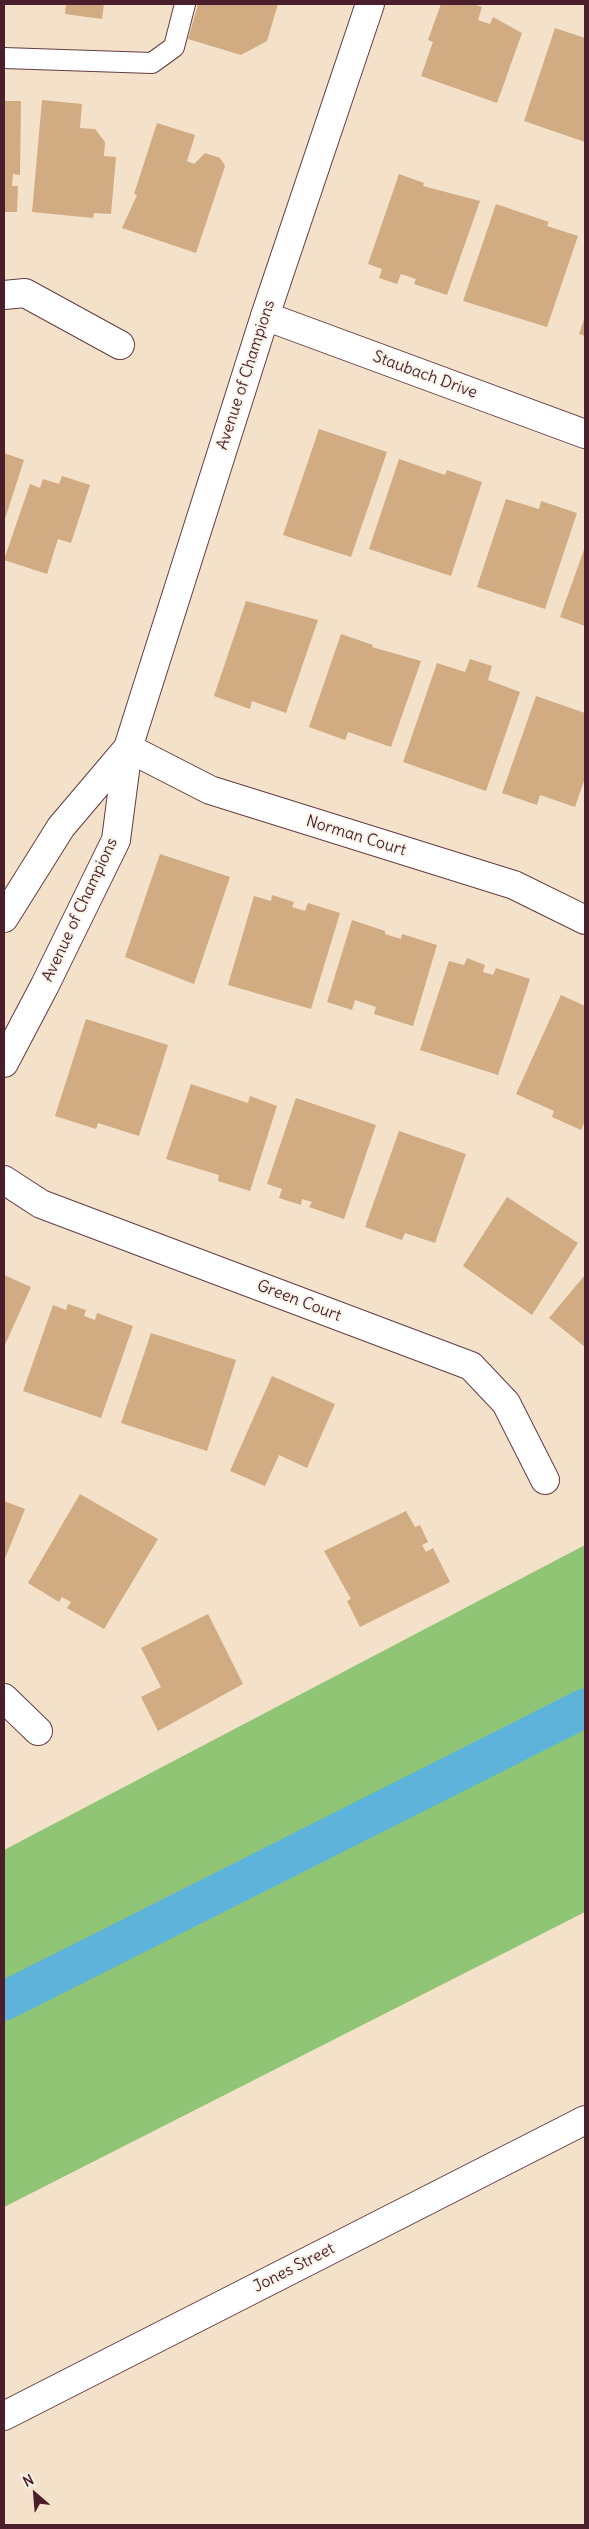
<!DOCTYPE html>
<style>
body{margin:0}
#map{position:relative;width:589px;height:2529px;overflow:hidden;background:#f4e1c9;font-family:Delius,sans-serif}
canvas{display:block}
.frame{position:absolute;inset:0;border:5px solid #4a1f2b;pointer-events:none}
.north{position:absolute;left:10px;top:2469px;width:50px;height:50px;-webkit-text-stroke:4px #f7f3e8;paint-order:stroke;rotate:333deg;font-size:14px;font-weight:700;line-height:20px;text-align:center;color:#4a1f2b}
.north::after{content:'';display:block;margin:auto;width:18px;height:22px;background:#4a1f2b;clip-path:polygon(50% 0,100% 100%,50% 72%,0 100%)}
</style>
<div id="map">
<canvas width="589" height="2529"></canvas>
<div class="frame"></div>
<div class="north">N</div>
</div>
<script>
const context = document.querySelector('canvas').getContext('2d');
context.lineJoin = 'round';
function paint(path, color) { context.fillStyle = color; context.fill(path, 'evenodd'); }
function strokePath(path, color, width, dash) { context.strokeStyle = color; context.lineWidth = width; context.lineCap = dash ? 'butt' : 'round'; context.setLineDash(dash || []); context.stroke(path); }
function write(font, color, halo, rows, align = 'center') {
  context.font = font + ' Delius,sans-serif'; context.lineWidth = 4; context.setLineDash([]); context.textBaseline = 'middle'; context.strokeStyle = halo; context.fillStyle = color; for (const [text, x, y, turn = 0] of rows) {
    context.save(); context.translate(x, y); context.rotate((+turn || 0) * Math.PI / 180); context.textAlign = isNaN(turn) ? turn : align; if (halo) context.strokeText(text, 0, 0); context.fillText(text, 0, 0); context.restore();
  }
}
paint(new Path2D(`
 M585,1545V1912L4,2207V1850Z`), '#90c576');
strokePath(new Path2D(`
 M4,2001L585,1708`), '#5db3d9', 39);
paint(new Path2D(`
 M66,4H104L102,19L65,14Z
 M198,4H278L267,41L241,55L188,39Z
 M441,4H473L482,7L478,20L490,24L493,17L522,33L497,103L421,76L433,42L428,40Z
 M555,28L585,38V142L524,121Z
 M42,100L82,104L80,128L95,129L105,142L104,156L116,157L111,214L94,213L93,218L32,212Z
 M4,101H21L20,175L13,174L12,186H18L17,212H4Z
 M157,123L195,135L187,161L194,164L205,153L220,158L225,166L196,253L122,228L137,195L134,194Z
 M399,174L424,183L423,186L480,201L447,295L414,284L416,279L401,274L397,284L379,278L382,269L368,264Z
 M496,204L549,222L547,226L578,236L547,327L463,301Z
 M585,316V336L579,334Z
 M319,429L387,452L351,557L283,535Z
 M4,453L24,460L4,522Z
 M399,459L445,475L447,470L482,482L451,576L369,549Z
 M62,476L90,485L71,543L58,539L47,574L4,560L30,484L40,488L43,479L59,484Z
 M506,499L539,509L541,501L577,513L545,609L477,587Z
 M585,547V626L560,617Z
 M246,601L318,620L286,713L252,701L250,709L214,696Z
 M341,634L373,645L372,647L421,661L391,747L348,732L345,740L309,727Z
 M470,659L492,666L488,680L520,692L486,791L403,762L437,663L465,672Z
 M536,696L585,713V778L575,807L540,795L537,805L502,793Z
 M160,854L230,877L194,984L125,957Z
 M272,895L294,902L292,907L305,911L308,903L340,913L311,1009L228,985L254,896L271,901Z
 M352,920L385,931V934L401,939L402,934L437,945L413,1026L374,1014L376,1007L355,1000L352,1010L327,1002Z
 M467,958L485,965L483,972L493,975L496,968L530,979L498,1075L420,1050L449,961L464,965Z
 M561,995L585,1006V1121L581,1130L552,1117L554,1111L516,1094Z
 M86,1019L168,1045L139,1136L98,1123L96,1129L55,1116Z
 M191,1084L248,1103L250,1096L277,1106L250,1191L218,1181L219,1175L166,1159Z
 M296,1098L376,1125L344,1219L309,1207L312,1202L302,1199L301,1205L279,1198L282,1189L267,1184Z
 M399,1131L466,1154L435,1243L405,1233L402,1240L365,1227Z
 M507,1197L578,1243L532,1315L463,1266Z
 M4,1275L31,1287L4,1347Z
 M585,1275V1347L549,1318Z
 M68,1304L86,1310L84,1316L95,1320L97,1313L133,1326L101,1418L23,1391L53,1305L66,1310Z
 M151,1333L236,1360L207,1451L121,1423Z
 M272,1376L335,1404L307,1468L279,1455L265,1486L230,1471Z
 M80,1494L158,1539L104,1629L67,1608L71,1602L62,1597L59,1602L28,1583Z
 M4,1501L25,1509L4,1561Z
 M406,1511L415,1527L420,1525L428,1542L422,1545L426,1552L433,1548L450,1582L360,1627L347,1601L351,1599L324,1551Z
 M208,1614L243,1684L158,1731L141,1697L161,1687L141,1648Z`), '#d1ab82');
const lane = new Path2D(`
 M4,58L152,63L174,47L185,4`);
const street = new Path2D(`
 M4,295L25,293L120,345
 M265,316L585,434
 M128,748L210,790L514,885L585,920
 M4,1180L41,1204L471,1366L506,1403L545,1480
 M4,1698L38,1731
 M4,2416L585,2120`);
const secondary = new Path2D(`
 M4,918L61,827L128,748
 M4,1063L45,985L116,840L128,748L265,316L370,4`);
strokePath(lane, '#643c43', 22);
strokePath(street, '#643c43', 30);
strokePath(secondary, '#643c43', 30);
strokePath(lane, '#fff', 20);
strokePath(street, '#fff', 28);
strokePath(secondary, '#fff', 28);
write('16px', '#4a1f2b', '#f7f3e8', [
 ["Avenue of Champions",246,375,-72],
 ["Staubach Drive",425,375,20],
 ["Norman Court",356,836,17],
 ["Avenue of Champions",80,910,-65],
 ["Green Court",299,1301,21],
 ["Jones Street",294,2268,-27]
]);
</script>
